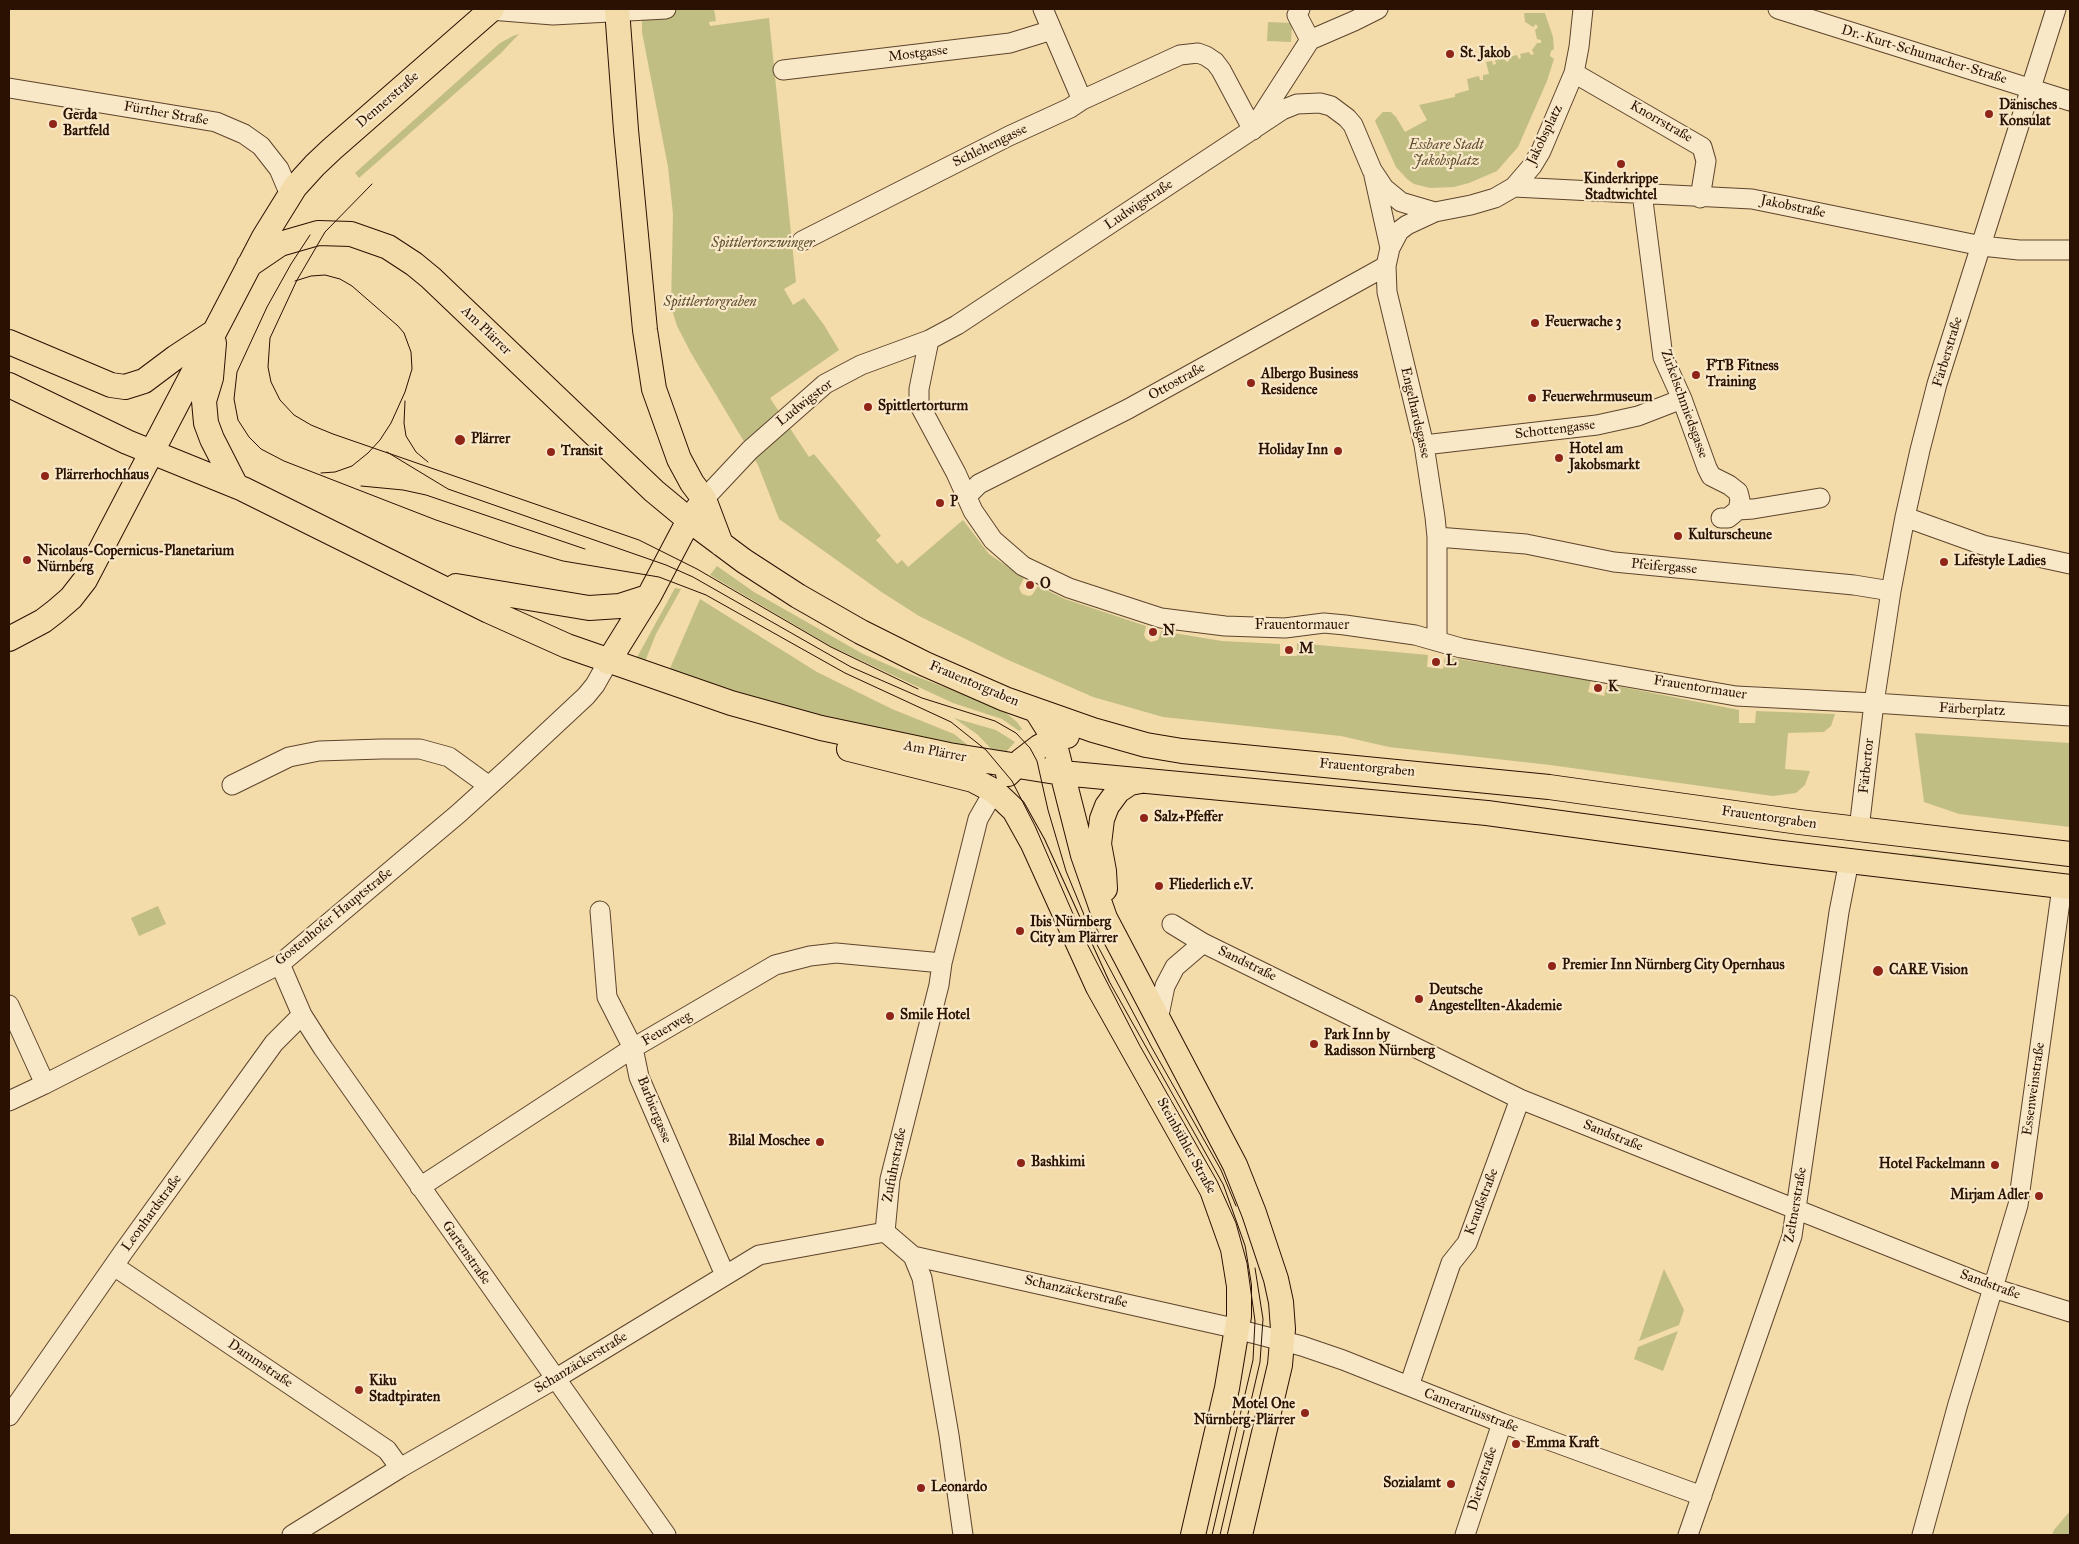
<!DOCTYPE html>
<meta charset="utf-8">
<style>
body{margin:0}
#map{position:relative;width:2079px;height:1544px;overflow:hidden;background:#f4dbaa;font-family:"IM FELL Great Primer",serif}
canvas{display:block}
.frame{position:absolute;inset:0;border:10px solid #2b1102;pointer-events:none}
</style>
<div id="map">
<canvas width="2079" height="1544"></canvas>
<div class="frame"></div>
</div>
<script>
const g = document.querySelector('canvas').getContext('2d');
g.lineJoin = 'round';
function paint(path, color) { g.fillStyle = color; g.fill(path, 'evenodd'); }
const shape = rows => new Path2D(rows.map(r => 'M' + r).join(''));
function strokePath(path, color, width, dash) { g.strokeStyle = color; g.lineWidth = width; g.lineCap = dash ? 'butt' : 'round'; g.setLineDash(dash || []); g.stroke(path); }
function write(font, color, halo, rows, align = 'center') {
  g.font = font + ' "IM FELL Great Primer",serif'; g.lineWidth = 4.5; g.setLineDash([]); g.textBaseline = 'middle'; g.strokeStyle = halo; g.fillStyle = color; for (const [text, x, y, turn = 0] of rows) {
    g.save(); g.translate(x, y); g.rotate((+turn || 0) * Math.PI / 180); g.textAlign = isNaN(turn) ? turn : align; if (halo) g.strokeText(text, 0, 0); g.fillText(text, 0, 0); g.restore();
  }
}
paint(shape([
 [642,9,714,9,716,21,709,22,710,26,769,18,796,282,784,289,793,305,804,298,824,325,839,350,770,398,809,457,814,454,881,536,876,540,897,564,902,560,908,567,963,520,989,554,1024,578,1019,588,1022,594,1029,596,1032,595,1038,586,1065,599,1146,626,1144,635,1146,639,1151,642,1158,640,1161,631,1222,641,1280,644,1280,656,1297,656,1297,643,1428,655,1427,667,1443,669,1445,657,1452,658,1591,680,1588,692,1604,696,1607,684,1739,710,1739,723,1755,723,1756,711,1835,714,1831,726,1824,732,1788,733,1785,769,1810,771,1805,785,1796,793,1773,796,1550,765,1389,747,1341,736,1163,717,1093,697,1006,659,919,616,880,591,779,519,758,465,691,353,677,326,671,306,673,214,668,167,642,32],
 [1524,13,1545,13,1553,37,1554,49,1551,51,1550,56,1554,59,1547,81,1518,147,1497,171,1469,183,1454,187,1430,188,1414,184,1407,179,1396,167,1375,121,1377,118,1383,112,1391,112,1396,117,1405,132,1427,120,1419,105,1455,97,1455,94,1469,90,1467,79,1479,76,1480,80,1483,80,1483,75,1489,74,1486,62,1492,61,1493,65,1496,64,1495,60,1505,58,1506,62,1509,61,1508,57,1517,55,1519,59,1521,58,1520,54,1529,52,1531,55,1534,54,1532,50,1537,43,1541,43,1541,40,1537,39,1535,30,1538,27,1536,24,1533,27,1525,22],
 [1268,22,1292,23,1291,42,1267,41],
 [519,34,501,53,359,178,355,173,500,43,513,36],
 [717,566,754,592,863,654,907,673,1000,708,1017,722,1022,729,1019,731,1002,719,953,703,832,647,710,575],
 [675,588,681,589,656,634,644,664,635,661],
 [700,599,817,672,892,709,954,734,974,750,777,708,668,673],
 [954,718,996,730,1015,742,1004,754,995,753,978,735],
 [1915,733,2070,743,2070,827,1959,814,1924,802],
 [1912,854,2040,870,2041,874,1912,858],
 [158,906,166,924,139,936,131,918],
 [1664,1269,1684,1310,1679,1325,1639,1341],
 [1678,1331,1663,1371,1634,1359,1638,1347],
 [2070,1511,2070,1535,2052,1535,2054,1530]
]), '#c1be84');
const minor = shape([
 [1043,9,1082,100],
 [1300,9,1297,15,1310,40],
 [1778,9,2070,101],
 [490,10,553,15,666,9],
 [783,70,1010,43,1052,30],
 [1574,73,1702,147,1706,161,1700,198],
 [9,88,216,122,244,134,261,146,279,169,290,195],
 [1256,124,1310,40,1354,21,1378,9],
 [1374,176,1390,248],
 [1514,187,1752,199,1982,246,2019,250,2070,250],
 [1642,193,1663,357,1682,399,1707,468,1711,476,1729,485,1738,492,1740,500,1738,510],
 [1435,212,1407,225,1399,231,1390,248,1386,266,1387,292,1424,445,1435,517,1437,537,1437,640],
 [802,241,1009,136,1070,108,1082,100,1180,55,1198,53,1206,56,1215,62,1221,70,1253,130],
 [929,340,919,389,919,404,956,473,973,511,993,540,1023,566,1069,588,1161,618,1225,626,1285,628,1324,623,1345,625,1415,635,1461,648,1736,696,1874,703,2070,716],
 [1424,445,1597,425,1638,416,1682,399],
 [967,496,979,484,1128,409,1386,266],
 [704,499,750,450,825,384,861,365,929,340,957,325,1282,110,1297,104,1320,103,1331,106,1347,118,1353,125,1372,170,1384,188,1401,202,1435,212,1471,205,1495,198,1514,187,1532,166,1541,151,1574,73,1579,47,1583,9],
 [1905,517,1983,545,2070,564],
 [1721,518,1728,518,1738,510,1753,509,1820,498],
 [1437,537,1526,544,1614,562,1854,585,1891,591],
 [232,785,289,757,319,751,381,749,420,749,449,757,489,786],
 [1859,829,1874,703,1891,591,1905,517,1920,450,1937,384,2056,9],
 [600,911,607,997,633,1048,639,1077,725,1275],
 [1172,924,1203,943,1520,1099,1993,1288,2070,1312],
 [280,964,302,1015,323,1048,666,1535],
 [9,1005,45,1084],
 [1158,1020,1165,986,1175,967,1203,943],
 [9,1101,45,1084,280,964,458,814,511,766,586,696,595,685,608,662],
 [420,1187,633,1048,775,965,810,956,836,953,942,963],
 [885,1232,890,1179,939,985,942,963,978,819,994,791],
 [885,1232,913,1256,922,1278,949,1435,963,1535],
 [913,1256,1229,1327,1302,1346,1343,1360,1502,1423,1702,1496],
 [114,1266,387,1450,400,1468],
 [1409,1386,1451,1263,1467,1243,1520,1099],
 [9,1416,124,1251,274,1043,302,1015],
 [292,1535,400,1468,555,1379,759,1255,885,1232],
 [1465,1535,1502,1423],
 [1688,1535,1792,1236,1839,912,1849,861],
 [1922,1535,1958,1404,2018,1205,2062,887]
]);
const major = shape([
 [617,9,626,130,645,330,654,389,679,459,692,483,704,499,721,544],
 [249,265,280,244,318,233,351,234,388,247,414,264,431,278,654,491,689,520,744,561,798,596,861,632,925,664,1005,699,1093,730,1146,745,1182,751,1549,787,1799,822,2070,854],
 [9,342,111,385,125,387,144,381,176,357,214,332],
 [214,343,211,378,204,401,206,423,212,439,236,486],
 [9,385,127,442,243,489,489,611,567,646,731,703,821,728,949,755,1062,773,1487,813,1773,852,2070,887],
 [456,586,589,608,620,606,648,597],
 [9,639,43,621,56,611,71,598,85,580,264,237,295,187,315,165,332,149,492,9],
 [608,662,649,596,689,520,698,508],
 [1036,710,1048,729,1056,749,1083,855,1105,918,1235,1165,1254,1213,1276,1279,1281,1302,1283,1329,1280,1365,1240,1535],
 [849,749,973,780,994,791,1014,810,1033,844,1098,987,1212,1190,1233,1249,1239,1286,1239,1316,1227,1388,1193,1535],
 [1008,774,1022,760,1039,747,1052,740,1067,736],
 [1105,889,1104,871,1099,844,1102,819,1107,806,1118,791,1130,783,1141,781]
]);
strokePath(minor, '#5d442c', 21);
strokePath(major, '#2b1102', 26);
strokePath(minor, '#f8e8c8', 19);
strokePath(major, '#f4dbaa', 24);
strokePath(shape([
 [372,184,325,232,297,280,270,338,268,367,271,382,280,400,294,415,311,425,333,434,639,540,697,569,831,647,918,689],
 [310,235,291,264,267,307,237,372,234,399,238,420,249,437,261,449,284,461,436,520,512,546,563,561,659,577,706,595,845,673,951,722,986,750,1012,781,1035,826,1080,930,1140,1046,1217,1181,1236,1223,1247,1263,1255,1321,1253,1360,1212,1535],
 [295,281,311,276,325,275,340,279,352,286,398,326,404,333,411,352,412,369,405,392,391,423,380,440,368,453,352,466,335,472,321,473],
 [405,401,404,423,406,436,416,452,428,462],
 [387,452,448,489,666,565,693,577,851,667,922,698,995,721,1016,733,1030,748,1037,761,1048,810,1066,871,1094,939,1152,1048,1221,1170,1236,1206],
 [361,486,403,490,426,495,585,549],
 [1220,1535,1260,1362,1263,1319,1255,1268]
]), '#2b1102', 1);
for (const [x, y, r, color] of [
 [1450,54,5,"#8f2418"],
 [1989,114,5,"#8f2418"],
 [53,124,5,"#8f2418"],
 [1621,164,5,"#8f2418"],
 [1535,323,5,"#8f2418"],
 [1696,375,5,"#8f2418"],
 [1251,383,5,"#8f2418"],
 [1532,398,5,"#8f2418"],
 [868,407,5,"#8f2418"],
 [460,440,6,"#8f2418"],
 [1338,451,5,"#8f2418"],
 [551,452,5,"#8f2418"],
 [1559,458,5,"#8f2418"],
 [45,476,5,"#8f2418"],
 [940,503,5,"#8f2418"],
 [1678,536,5,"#8f2418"],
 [27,560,5,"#8f2418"],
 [1944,562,5,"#8f2418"],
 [1030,585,5,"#8f2418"],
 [1153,632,5,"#8f2418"],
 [1289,650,5,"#8f2418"],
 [1436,662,5,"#8f2418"],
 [1598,688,5,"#8f2418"],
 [1144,818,5,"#8f2418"],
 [1159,886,5,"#8f2418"],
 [1020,931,5,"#8f2418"],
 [1552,966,5,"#8f2418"],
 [1878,971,6,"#8f2418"],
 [1419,999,5,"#8f2418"],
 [890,1016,5,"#8f2418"],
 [1314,1044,5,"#8f2418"],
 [820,1142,5,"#8f2418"],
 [1021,1163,5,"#8f2418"],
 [1995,1165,5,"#8f2418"],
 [2039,1196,5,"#8f2418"],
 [359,1390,5,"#8f2418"],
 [1305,1413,5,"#8f2418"],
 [1516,1444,5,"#8f2418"],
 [1451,1484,5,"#8f2418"],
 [921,1488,5,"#8f2418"]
]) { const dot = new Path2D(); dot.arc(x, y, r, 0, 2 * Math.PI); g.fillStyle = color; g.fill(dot); strokePath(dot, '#f8e8c8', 2); }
write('14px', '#2b1102', '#f8e8c8', [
 ["Mostgasse",918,54,-7],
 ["Dr.-Kurt-Schumacher-Straße",1924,55,17],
 ["Dennerstraße",388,100,-41],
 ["Fürther Straße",166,114,10],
 ["Knorrstraße",1661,122,30],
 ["Jakobsplatz",1545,135,-64],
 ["Schlehengasse",990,146,-26],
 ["Ludwigstraße",1139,205,-34],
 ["Jakobstraße",1793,207,12],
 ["Am Plärrer",486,331,44],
 ["Färberstraße",1948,352,-73],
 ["Ottostraße",1177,382,-29],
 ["Ludwigstor",805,403,-38],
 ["Zirkelschmiedsgasse",1684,404,70],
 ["Engelhardsgasse",1415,413,77],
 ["Schottengasse",1555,430,-7],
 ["Pfeifergasse",1664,567,5],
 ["Frauentormauer",1302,626],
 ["Frauentorgraben",974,684,23],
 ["Frauentormauer",1700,688,9],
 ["Färberplatz",1972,710,3],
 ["Am Plärrer",935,752,11],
 ["Färbertor",1867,766,-84],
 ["Frauentorgraben",1367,768,5],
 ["Frauentorgraben",1769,818,8],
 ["Gostenhofer Hauptstraße",334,917,-39],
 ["Sandstraße",1247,964,26],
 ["Feuerweg",667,1029,-30],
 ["Essenweinstraße",2034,1089,-82],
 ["Barbiergasse",654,1110,68],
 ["Sandstraße",1613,1136,22],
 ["Steinbühler Straße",1186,1146,61],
 ["Zufuhrstraße",895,1165,-79],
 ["Kraußstraße",1482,1202,-69],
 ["Zeltnerstraße",1796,1205,-80],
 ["Leonhardstraße",152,1213,-54],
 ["Gartenstraße",466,1253,55],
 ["Sandstraße",1990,1285,20],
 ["Schanzäckerstraße",1076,1292,13],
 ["Schanzäckerstraße",581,1363,-31],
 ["Dammstraße",260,1364,34],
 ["Camerariusstraße",1471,1411,21],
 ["Dietzstraße",1483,1479,-72]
]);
write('bold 14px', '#2b1102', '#f8e8c8', [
 ["St. Jakob",1460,54],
 ["Dänisches",1999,106],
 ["Konsulat",1999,122],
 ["Gerda",63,116],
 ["Bartfeld",63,132],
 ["Kinderkrippe",1621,180,"center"],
 ["Stadtwichtel",1621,196,"center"],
 ["Feuerwache 3",1545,323],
 ["FTB Fitness",1706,367],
 ["Training",1706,383],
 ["Albergo Business",1261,375],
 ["Residence",1261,391],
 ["Feuerwehrmuseum",1542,398],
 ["Spittlertorturm",878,407],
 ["Plärrer",471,440],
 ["Hotel am",1569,450],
 ["Jakobsmarkt",1569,466],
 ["Holiday Inn",1328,451,"right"],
 ["Transit",561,452],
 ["Plärrerhochhaus",55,476],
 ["P",950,503],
 ["Kulturscheune",1688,536],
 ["Nicolaus-Copernicus-Planetarium",37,552],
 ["Nürnberg",37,568],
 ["Lifestyle Ladies",1954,562],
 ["O",1040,585],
 ["N",1163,632],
 ["M",1299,650],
 ["L",1446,662],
 ["K",1608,688],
 ["Salz+Pfeffer",1154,818],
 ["Fliederlich e.V.",1169,886],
 ["Ibis Nürnberg",1030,923],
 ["City am Plärrer",1030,939],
 ["Premier Inn Nürnberg City Opernhaus",1562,966],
 ["CARE Vision",1889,971],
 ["Deutsche",1429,991],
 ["Angestellten-Akademie",1429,1007],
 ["Smile Hotel",900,1016],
 ["Park Inn by",1324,1036],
 ["Radisson Nürnberg",1324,1052],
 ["Bilal Moschee",810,1142,"right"],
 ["Bashkimi",1031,1163],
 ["Hotel Fackelmann",1985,1165,"right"],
 ["Mirjam Adler",2029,1196,"right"],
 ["Kiku",369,1382],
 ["Stadtpiraten",369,1398],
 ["Motel One",1295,1405,"right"],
 ["Nürnberg-Plärrer",1295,1421,"right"],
 ["Emma Kraft",1526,1444],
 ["Sozialamt",1441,1484,"right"],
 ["Leonardo",931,1488]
], 'left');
write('italic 14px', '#604e30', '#f8e8c8', [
 ["Essbare Stadt",1446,146],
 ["Jakobsplatz",1446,162],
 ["Spittlertorzwinger",763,244],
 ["Spittlertorgraben",710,303]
]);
</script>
